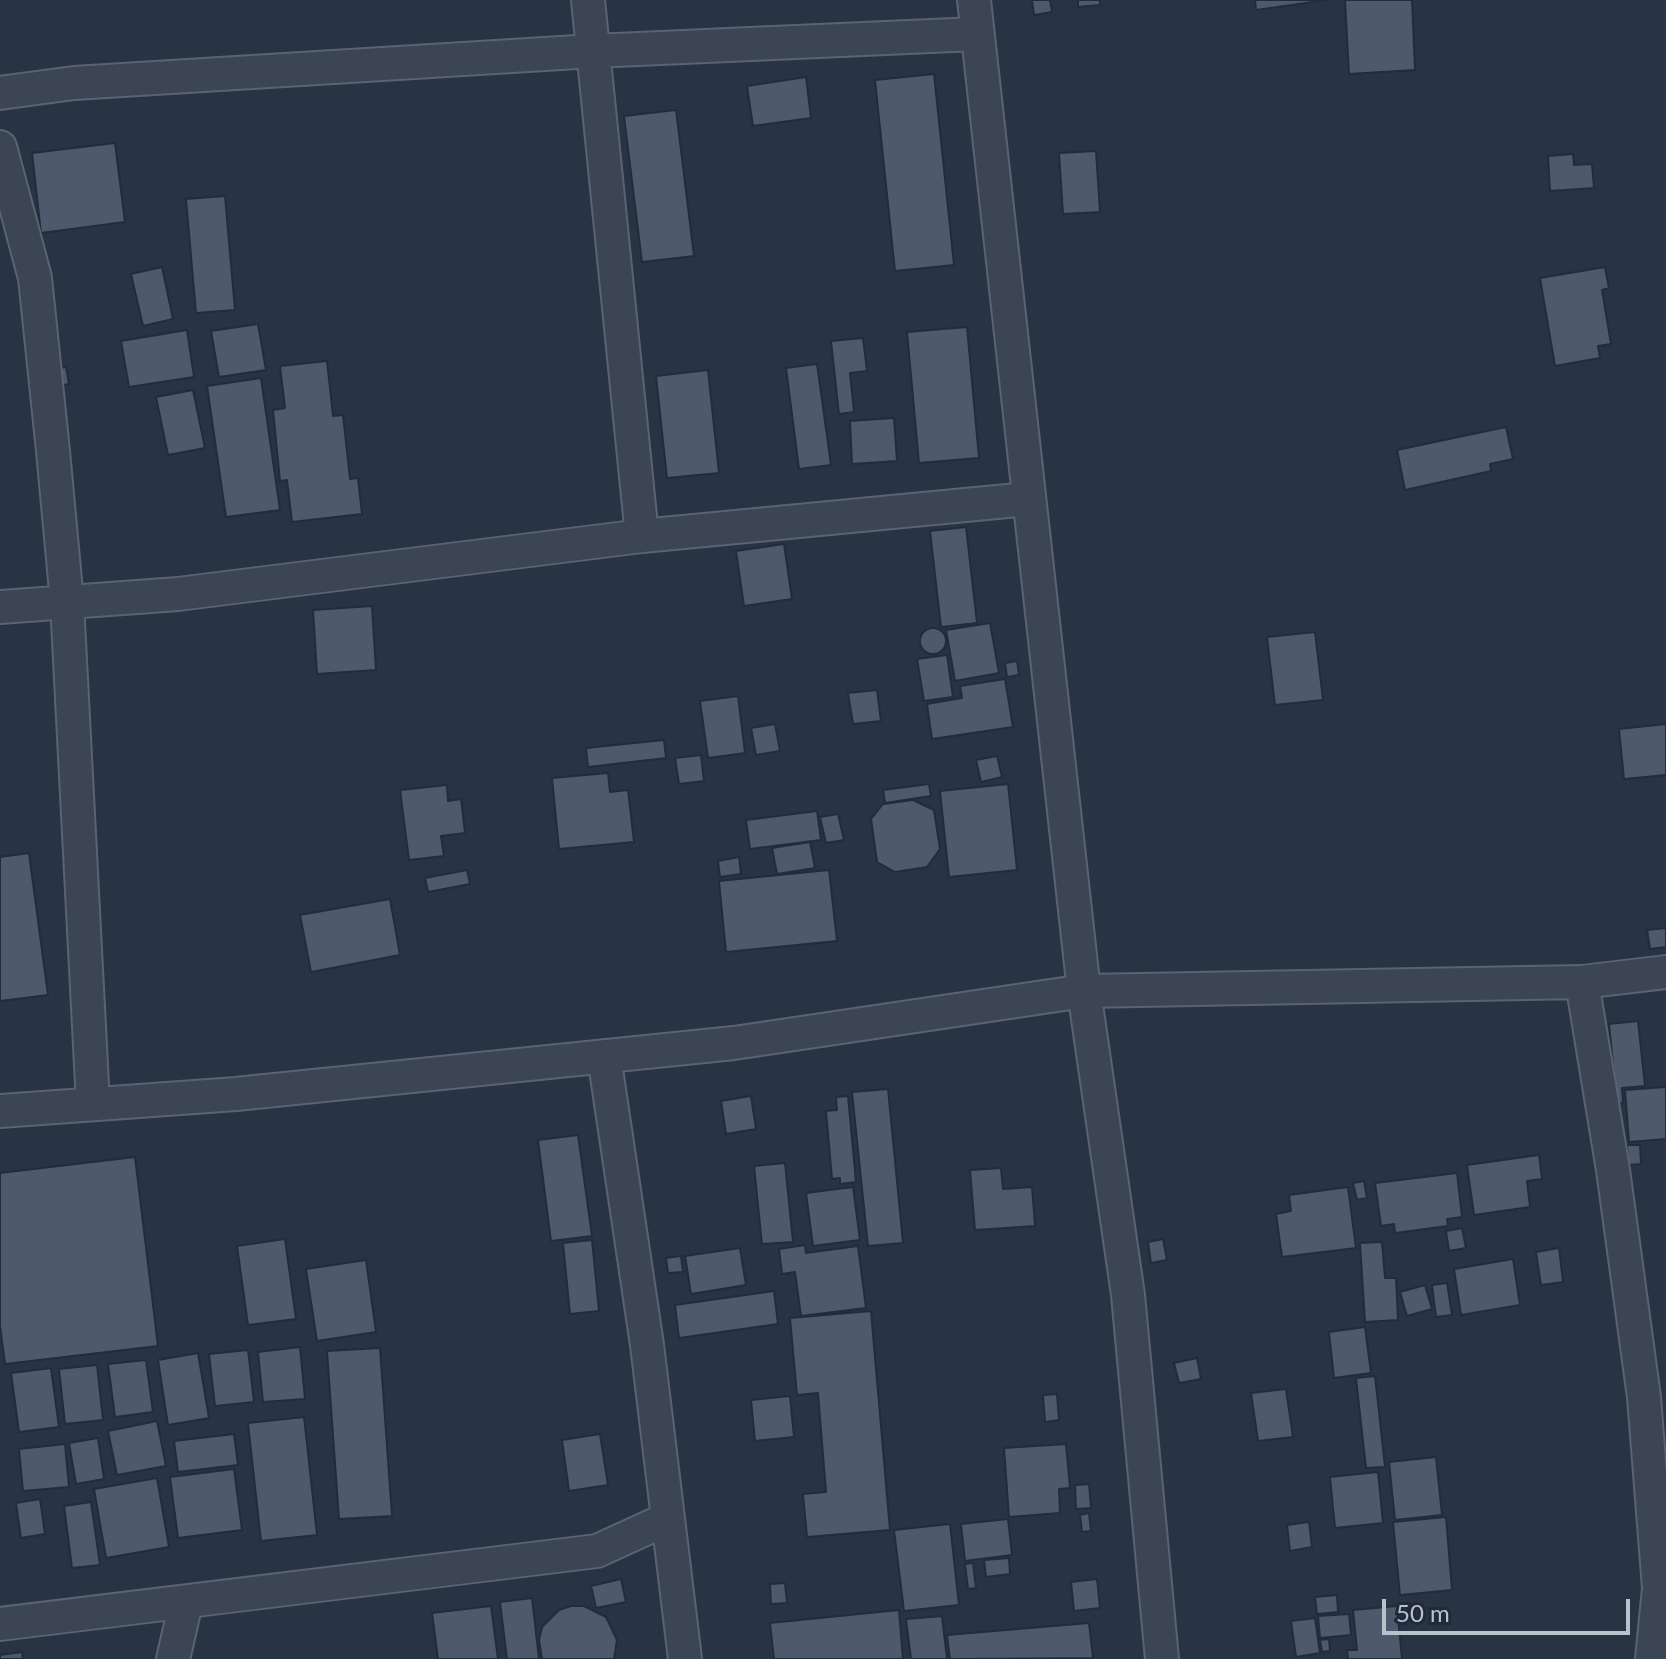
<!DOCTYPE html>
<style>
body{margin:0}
#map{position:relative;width:1666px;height:1659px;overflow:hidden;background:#283343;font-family:Lato,sans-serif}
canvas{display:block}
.scale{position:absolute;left:1382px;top:1599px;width:248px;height:36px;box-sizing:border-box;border:4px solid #b9c1cd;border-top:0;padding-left:10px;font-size:24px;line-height:28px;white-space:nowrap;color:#b9c1cd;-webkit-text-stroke:6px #212a38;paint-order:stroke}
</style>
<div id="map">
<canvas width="1666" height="1659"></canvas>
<div class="scale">50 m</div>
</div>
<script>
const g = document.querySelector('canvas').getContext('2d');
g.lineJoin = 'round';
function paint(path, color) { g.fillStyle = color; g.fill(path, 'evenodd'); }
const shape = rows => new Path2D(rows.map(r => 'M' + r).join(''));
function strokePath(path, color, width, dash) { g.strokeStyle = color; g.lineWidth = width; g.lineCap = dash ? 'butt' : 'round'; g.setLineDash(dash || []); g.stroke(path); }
const building = shape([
 [1032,0,1050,0,1052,12,1034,15,1032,0],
 [1078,0,1100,0,1100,5,1078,7,1078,0],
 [1255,0,1327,0,1256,10,1255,0],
 [1345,0,1412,0,1415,70,1349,74,1345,0],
 [934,74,954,265,895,271,875,80,934,74],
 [806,77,811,118,753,126,747,86,806,77],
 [676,110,694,256,642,262,624,116,676,110],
 [115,143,125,222,41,233,32,153,115,143],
 [1096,151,1100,212,1063,214,1059,153,1096,151],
 [1573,154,1574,165,1592,164,1594,188,1550,191,1548,156,1573,154],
 [225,196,235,310,196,313,186,199,225,196],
 [162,267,173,319,143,326,131,274,162,267],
 [1605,267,1609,288,1602,290,1611,344,1598,346,1600,358,1555,366,1540,278,1605,267],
 [258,324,266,370,219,377,211,331,258,324],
 [967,327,979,458,919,463,907,332,967,327],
 [187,330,194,377,129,387,121,341,187,330],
 [863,338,867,371,850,373,854,412,839,414,831,341,863,338],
 [327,361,333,416,343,415,350,479,358,478,362,514,292,522,287,480,280,481,273,410,285,408,280,366,327,361],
 [817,364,831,465,799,469,786,368,817,364],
 [66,367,69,384,52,387,49,370,66,367],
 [708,370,719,473,667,478,656,376,708,370],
 [261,378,280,510,226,517,207,386,261,378],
 [193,390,205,448,168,455,156,397,193,390],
 [894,418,897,461,852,464,850,421,894,418],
 [1506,427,1513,459,1490,464,1491,471,1405,490,1397,450,1506,427],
 [966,527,977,623,941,627,930,531,966,527],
 [784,544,792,599,744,606,736,551,784,544],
 [372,606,376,670,317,674,313,610,372,606],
 [990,623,999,673,955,681,946,630,990,623],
 '920 641a13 13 0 1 1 26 0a13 13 0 1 1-26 0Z',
 [1315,632,1323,700,1275,705,1267,637,1315,632],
 [947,655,953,697,924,701,917,659,947,655],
 [1017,661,1019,675,1007,677,1005,663,1017,661],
 [1005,679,1013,727,932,739,927,704,962,698,960,686,1005,679],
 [877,690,881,721,853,724,848,693,877,690],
 [738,696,745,753,708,758,700,701,738,696],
 [775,724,780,751,756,755,751,728,775,724],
 [1666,724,1666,775,1624,779,1619,729,1666,724],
 [664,740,666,758,588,767,586,748,664,740],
 [701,755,704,781,679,784,675,758,701,755],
 [997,756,1002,777,981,782,976,760,997,756],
 [608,773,610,792,628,790,634,842,559,849,552,778,608,773],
 [929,784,931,796,885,803,883,790,929,784],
 [1008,784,1017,870,949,877,940,791,1008,784],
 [447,785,448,801,461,799,465,833,441,836,444,856,409,860,400,790,447,785],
 [913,800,934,810,940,849,927,867,895,872,877,862,871,819,883,804,913,800],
 [817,811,821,840,750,849,746,820,817,811],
 [838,814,844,840,826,843,820,817,838,814],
 [810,842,815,868,777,874,772,848,810,842],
 [29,853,48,995,0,1001,0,857,29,853],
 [739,857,741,874,720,877,718,861,739,857],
 [467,870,470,884,428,892,425,878,467,870],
 [829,870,837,941,726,952,719,881,829,870],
 [390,899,400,955,311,972,300,915,390,899],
 [1666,928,1666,947,1650,949,1647,930,1666,928],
 [1638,1021,1645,1086,1622,1088,1623,1103,1617,1104,1609,1024,1638,1021],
 [1666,1087,1666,1139,1629,1142,1625,1090,1666,1087],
 [888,1089,903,1243,868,1246,852,1092,888,1089],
 [751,1096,756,1129,726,1134,721,1101,751,1096],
 [848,1096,856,1182,840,1184,840,1178,832,1179,826,1111,837,1110,836,1097,848,1096],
 [578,1135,592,1236,551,1241,538,1140,578,1135],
 [1627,1145,1640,1145,1641,1164,1628,1165,1627,1145],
 [1539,1155,1542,1179,1527,1181,1530,1207,1474,1215,1467,1165,1539,1155],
 [135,1157,158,1346,5,1364,0,1326,0,1173,135,1157],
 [785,1163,793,1242,762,1244,754,1166,785,1163],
 [1001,1168,1003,1189,1032,1187,1035,1226,975,1230,970,1170,1001,1168],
 [1457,1173,1462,1217,1447,1219,1448,1226,1395,1233,1394,1224,1381,1226,1375,1183,1457,1173],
 [1364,1181,1367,1198,1357,1200,1353,1183,1364,1181],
 [853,1187,860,1240,813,1246,806,1193,853,1187],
 [1348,1187,1356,1248,1282,1257,1276,1214,1291,1211,1289,1195,1348,1187],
 [1462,1228,1466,1248,1449,1251,1446,1231,1462,1228],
 [285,1239,296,1319,248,1325,237,1246,285,1239],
 [1163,1239,1167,1260,1151,1263,1148,1242,1163,1239],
 [592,1240,599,1311,570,1314,563,1243,592,1240],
 [1382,1242,1385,1278,1396,1278,1398,1320,1365,1322,1360,1243,1382,1242],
 [805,1245,806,1253,858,1246,866,1308,801,1316,795,1272,782,1274,779,1249,805,1245],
 [740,1248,746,1285,691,1294,685,1256,740,1248],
 [1559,1248,1563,1282,1541,1285,1536,1252,1559,1248],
 [681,1256,683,1272,668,1273,666,1258,681,1256],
 [1513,1259,1520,1305,1461,1315,1454,1269,1513,1259],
 [366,1260,376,1332,317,1341,306,1269,366,1260],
 [1447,1283,1452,1315,1436,1317,1432,1285,1447,1283],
 [1425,1285,1432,1309,1407,1316,1400,1292,1425,1285],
 [774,1291,778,1324,679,1338,675,1305,774,1291],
 [871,1311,890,1530,807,1537,803,1494,826,1492,818,1393,797,1395,790,1318,871,1311],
 [1365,1327,1371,1373,1334,1378,1329,1332,1365,1327],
 [300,1347,305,1399,263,1402,258,1352,300,1347],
 [380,1348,392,1516,339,1519,327,1351,380,1348],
 [248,1350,254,1402,215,1406,209,1354,248,1350],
 [198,1353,209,1418,168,1425,158,1360,198,1353],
 [1197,1358,1201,1379,1179,1383,1174,1363,1197,1358],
 [146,1360,153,1412,115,1417,108,1364,146,1360],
 [97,1365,103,1420,65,1424,59,1369,97,1365],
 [51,1368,59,1427,19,1432,11,1373,51,1368],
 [1375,1376,1385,1467,1366,1468,1356,1378,1375,1376],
 [1286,1389,1293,1437,1258,1441,1251,1393,1286,1389],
 [1057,1394,1059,1420,1045,1422,1043,1395,1057,1394],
 [790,1396,794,1437,755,1441,751,1400,790,1396],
 [304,1417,317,1535,261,1541,248,1423,304,1417],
 [157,1421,166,1466,117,1475,108,1431,157,1421],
 [234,1434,238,1465,178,1472,174,1441,234,1434],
 [600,1434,608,1485,569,1491,562,1440,600,1434],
 [98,1438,104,1479,76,1484,69,1443,98,1438],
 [65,1444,69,1487,23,1491,19,1449,65,1444],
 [1066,1444,1070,1488,1059,1489,1060,1513,1009,1517,1004,1448,1066,1444],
 [1436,1457,1442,1515,1395,1520,1389,1462,1436,1457],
 [234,1469,242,1530,178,1538,170,1477,234,1469],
 [1378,1472,1383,1523,1335,1528,1330,1477,1378,1472],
 [157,1478,169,1547,106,1558,94,1489,157,1478],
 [1089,1484,1091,1508,1076,1509,1075,1485,1089,1484],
 [40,1499,45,1534,21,1538,16,1503,40,1499],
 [91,1502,100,1565,72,1568,64,1506,91,1502],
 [1089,1513,1091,1531,1082,1532,1080,1515,1089,1513],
 [1446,1517,1452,1590,1400,1595,1393,1522,1446,1517],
 [1008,1519,1012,1555,965,1561,961,1524,1008,1519],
 [1309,1522,1312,1547,1290,1551,1287,1525,1309,1522],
 [950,1524,959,1605,904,1611,894,1530,950,1524],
 [1009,1558,1010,1574,986,1577,984,1560,1009,1558],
 [973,1563,976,1588,968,1589,965,1564,973,1563],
 [621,1579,626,1602,596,1608,591,1586,621,1579],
 [1097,1579,1100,1608,1074,1611,1071,1582,1097,1579],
 [785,1583,787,1603,771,1604,770,1584,785,1583],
 [1337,1595,1338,1612,1317,1614,1315,1597,1337,1595],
 [532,1598,539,1659,507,1659,500,1602,532,1598],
 [491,1606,498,1659,438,1659,432,1613,491,1606],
 [571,1606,584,1606,606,1617,617,1640,614,1659,542,1659,539,1640,542,1627,559,1610,571,1606],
 [1397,1606,1402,1659,1348,1659,1347,1650,1357,1650,1353,1610,1397,1606],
 [899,1610,903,1659,774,1659,770,1623,899,1610],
 [1349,1614,1351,1635,1320,1638,1318,1616,1349,1614],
 [942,1616,947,1659,911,1659,906,1619,942,1616],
 [1315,1618,1320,1653,1296,1657,1291,1621,1315,1618],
 [1089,1623,1093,1658,950,1659,947,1635,1089,1623],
 [1329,1639,1330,1651,1322,1652,1320,1640,1329,1639],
 [22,1652,23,1659,0,1659,0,1655,22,1652]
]);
paint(building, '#4e5a6c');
strokePath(building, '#232c3a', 2);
const minor = shape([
 [588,0,642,536],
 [974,0,1084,991,1128,1295,1162,1659],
 [0,93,74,83,593,51,976,34],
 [0,147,35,278,53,451,67,602,93,1104],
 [0,607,178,594,642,536,1028,499],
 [1582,982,1613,1170,1644,1397,1659,1588,1652,1659],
 [604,1056,647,1345,685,1659],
 [0,1111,236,1094,734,1043,1084,991,1582,982,1666,972],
 [0,1624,597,1551,667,1519],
 [173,1659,186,1603]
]);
strokePath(minor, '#5a6370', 36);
strokePath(minor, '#3c4553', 32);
</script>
